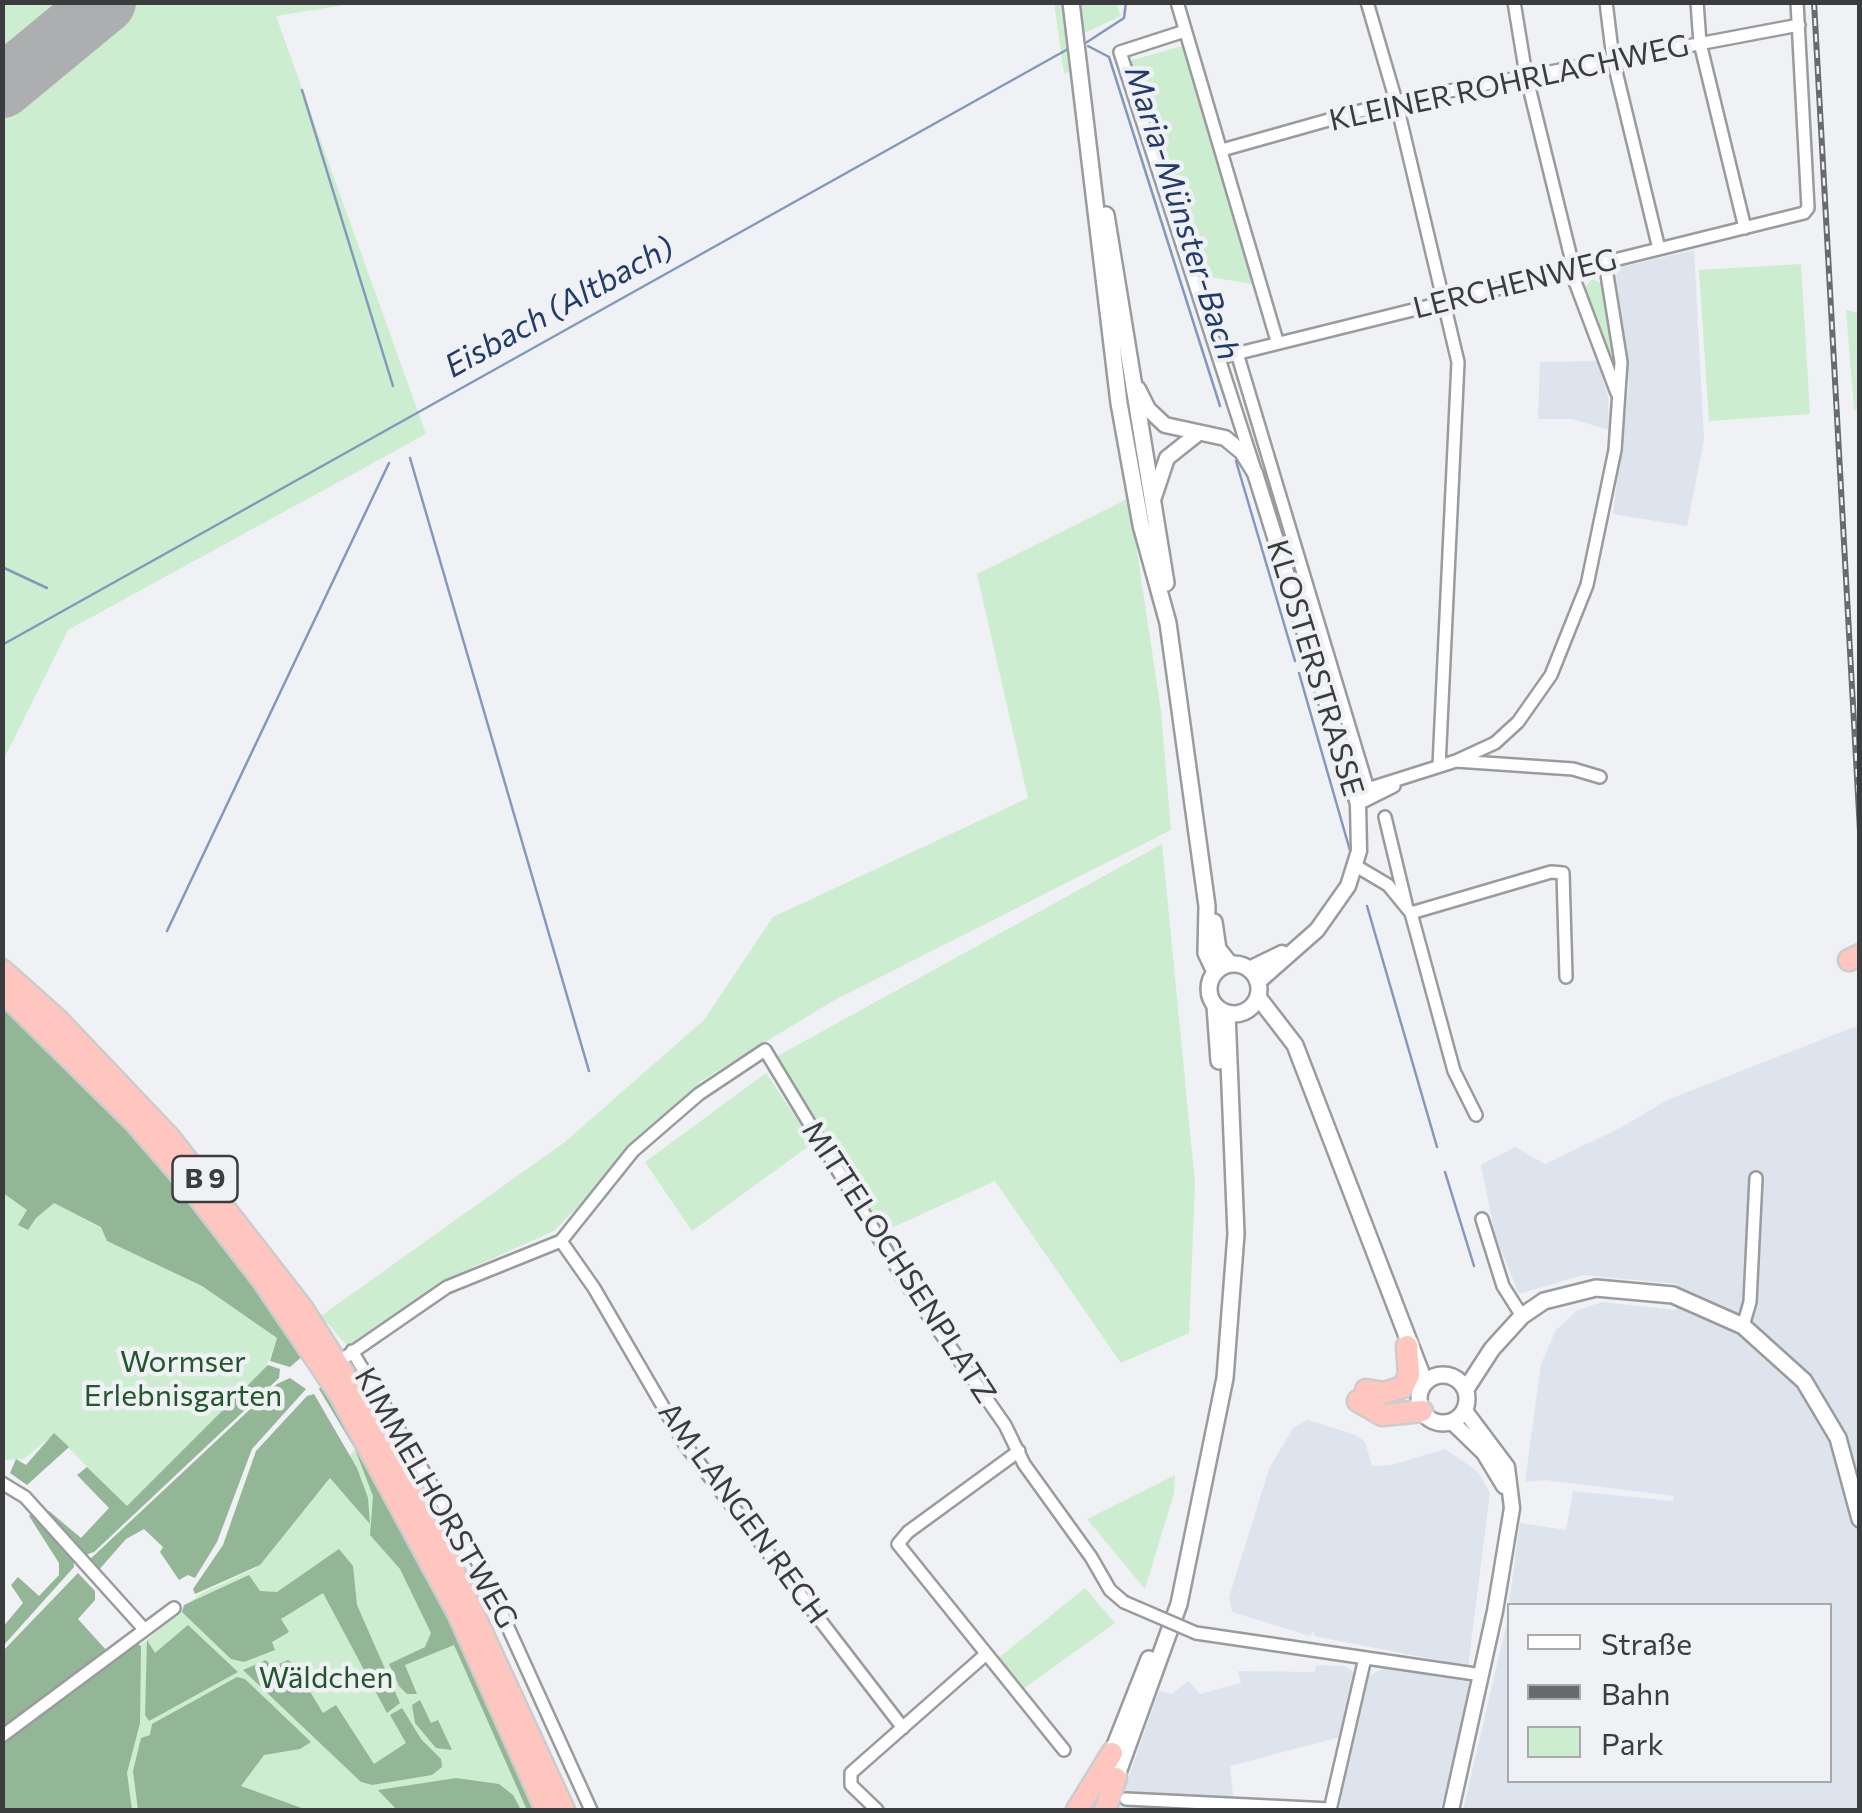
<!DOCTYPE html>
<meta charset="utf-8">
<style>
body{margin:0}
#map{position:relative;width:1862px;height:1813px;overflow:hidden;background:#eff1f4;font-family:Commissioner,sans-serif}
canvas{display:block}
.frame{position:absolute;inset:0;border:5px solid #3b3c3d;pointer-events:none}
.legend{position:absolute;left:1507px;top:1603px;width:325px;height:180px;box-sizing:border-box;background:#eff1f4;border:2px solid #a7a9ab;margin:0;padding:12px 18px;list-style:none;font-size:30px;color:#3b3c3d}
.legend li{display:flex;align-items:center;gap:20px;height:50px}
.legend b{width:50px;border:2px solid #a7a9ab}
</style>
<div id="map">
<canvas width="1862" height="1813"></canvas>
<div class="frame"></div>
<ul class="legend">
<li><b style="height:12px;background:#fff"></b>Straße</li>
<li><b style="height:12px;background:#696a6c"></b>Bahn</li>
<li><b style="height:28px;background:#ccedcf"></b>Park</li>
</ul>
</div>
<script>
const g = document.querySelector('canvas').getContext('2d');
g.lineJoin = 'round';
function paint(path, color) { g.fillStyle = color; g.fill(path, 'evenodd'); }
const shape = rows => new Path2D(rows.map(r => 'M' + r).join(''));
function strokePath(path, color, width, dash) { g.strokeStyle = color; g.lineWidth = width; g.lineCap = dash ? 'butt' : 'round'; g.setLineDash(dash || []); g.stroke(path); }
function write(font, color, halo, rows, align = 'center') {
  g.font = font + ' Commissioner,sans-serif'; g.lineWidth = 9; g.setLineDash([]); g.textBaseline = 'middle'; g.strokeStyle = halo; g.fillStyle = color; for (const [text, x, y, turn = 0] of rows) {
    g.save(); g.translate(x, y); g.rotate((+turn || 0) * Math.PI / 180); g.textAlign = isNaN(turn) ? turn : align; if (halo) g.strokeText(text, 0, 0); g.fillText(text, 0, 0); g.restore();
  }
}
paint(shape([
 [1694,250,1704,440,1687,526,1613,514,1629,384,1616,275,1621,267],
 [1597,361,1608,396,1609,430,1572,419,1538,419,1540,362],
 [1859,1025,1859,1810,1463,1810,1506,1626,1520,1523,1566,1530,1573,1491,1673,1501,1674,1496,1544,1480,1525,1482,1541,1364,1556,1330,1578,1310,1602,1302,1676,1310,1678,1284,1583,1275,1519,1294,1495,1235,1481,1165,1515,1147,1545,1164,1622,1127,1667,1100],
 [1510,1606,1830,1606,1830,1780,1510,1780],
 [1308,1420,1356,1435,1365,1442,1372,1466,1392,1465,1445,1449,1477,1471,1490,1493,1468,1666,1314,1636,1314,1630,1310,1636,1232,1612,1229,1597,1269,1469,1293,1428],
 [1317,1665,1344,1666,1356,1673,1372,1675,1388,1665,1468,1677,1472,1683,1467,1716,1440,1810,1339,1810,1352,1740,1336,1738,1230,1766,1234,1805,1159,1802,1157,1810,1117,1810,1159,1691,1172,1694,1188,1681,1200,1694,1241,1683,1238,1671,1314,1672]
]), '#dde4ed');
paint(shape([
 [3,2,357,3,276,16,426,434,68,630,3,761],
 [1054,3,1061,3,1070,72,1064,73],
 [1078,3,1116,3,1121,16,1082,34],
 [1186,45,1257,285,1205,276,1129,61],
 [1801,264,1810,414,1709,421,1699,270],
 [1592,279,1604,285,1613,353,1607,353,1583,289],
 [1846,310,1859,313,1859,410,1854,409],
 [1129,498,1161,711,1171,830,833,1001,701,1081,554,1231,458,1274,352,1351,321,1316,565,1142,704,1020,773,917,1028,798,977,574],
 [1162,844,1195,1183,1189,1333,1121,1363,995,1181,878,1234,774,1058],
 [766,1073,813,1143,692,1231,645,1162],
 [3,1111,127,1171,107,1241,202,1286,277,1338,264,1373,127,1507,55,1434,23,1459,6,1460,3,1455],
 [355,1449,444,1618,532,1810,3,1810,135,1643,141,1645,200,1594,256,1568],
 [1175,1475,1174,1493,1145,1589,1087,1519],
 [1085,1588,1115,1623,1023,1689,996,1660]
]), '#ccedcf');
paint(shape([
 [3,1000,54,1048,195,1202,304,1355,290,1367,270,1361,277,1338,202,1286,107,1241,101,1227,54,1203,36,1218,28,1230,18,1225,27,1210,3,1193],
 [268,1365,280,1369,279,1378,94,1552,85,1555,43,1513,49,1511,81,1538,109,1508,77,1475,87,1467,127,1506],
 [290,1378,306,1389,252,1449,217,1542,195,1578,188,1575,179,1580,160,1552,163,1547,144,1529,126,1539,97,1572,87,1562,277,1384],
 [324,1381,370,1459,490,1698,534,1810,527,1810,454,1645,405,1665,417,1694,407,1694,399,1686,389,1664,425,1647,431,1633,400,1569,370,1535,373,1496,355,1449,319,1389],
 [314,1394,357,1468,368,1498,370,1524,330,1478,260,1565,195,1594,193,1589,223,1545,256,1451,307,1396],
 [54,1433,69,1447,27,1485,10,1473,16,1459,26,1465],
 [32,1513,73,1558,74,1567,3,1646,2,1628,23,1603,11,1585,18,1577,39,1596,59,1575,59,1563,29,1516],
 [339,1549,353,1566,357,1605,400,1703,387,1713,323,1593,281,1619,289,1632,272,1642,275,1650,244,1662,231,1659,182,1612,184,1605,249,1575,260,1591,277,1592],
 [78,1573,95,1591,95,1600,78,1619,107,1651,3,1728,3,1651],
 [188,1625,238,1672,149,1721,145,1715,147,1640,155,1653],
 [135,1643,141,1646,140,1723,127,1773,132,1810,3,1810,3,1739],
 [266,1660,272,1667,288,1660,293,1664,323,1713,336,1705,374,1764,406,1743,390,1715,402,1708,421,1739,441,1759,442,1767,432,1775,372,1785,361,1782,243,1670],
 [237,1677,245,1679,311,1742,300,1749,264,1755,241,1786,307,1810,138,1810,133,1771,141,1738,150,1735,152,1724],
 [420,1700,431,1723,438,1720,452,1750,436,1748,415,1723,412,1705],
 [456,1778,499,1784,513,1795,521,1810,397,1810,378,1790]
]), '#93b696');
strokePath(shape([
 [1081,46,1124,18,1126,2],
 [1088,46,1109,57,1220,406],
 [302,90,393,386],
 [410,458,589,1071],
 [1236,461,1295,661],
 [2,567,47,588],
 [2,645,1068,49],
 [1299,673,1351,854],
 [1367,906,1437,1147],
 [167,931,389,463],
 [1445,1172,1474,1266]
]), '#8398bc', 2.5);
strokePath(shape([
 [2,87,105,2]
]), '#acaeb0', 62);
const minor = shape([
 [1177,2,1277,341],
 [1367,2,1396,101,1458,362,1439,766],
 [1514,2,1526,75,1574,270],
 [1606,2,1613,59,1659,249],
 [1697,2,1700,43,1745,228],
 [1185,31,1120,52,1254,467],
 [1222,150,1396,101,1799,25],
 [1571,271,1617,393],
 [1237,353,1368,789],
 [1219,358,1804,213,1808,208,1797,2],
 [1456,761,1573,769,1600,777],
 [1355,793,1456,761,1495,743,1518,722,1551,675,1587,585,1615,450,1621,362,1605,262],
 [1358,804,1394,786],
 [1385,817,1406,904],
 [1356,866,1388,885,1411,913,1454,1071,1476,1115],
 [1411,913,1551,872,1563,873,1566,977],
 [1482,1219,1503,1286,1522,1316],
 [561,1241,594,1288,686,1446,903,1728],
 [1743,1326,1750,1302,1756,1178],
 [352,1351,481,1568,591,1810],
 [347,1356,447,1287,561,1241,633,1151,699,1094,765,1050,909,1288,1005,1425,1024,1464,1091,1557,1110,1590,1124,1602],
 [1019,1451,908,1532,898,1544,1064,1750],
 [2,1483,25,1497,144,1629],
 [1196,1633,1482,1675],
 [2,1736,174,1608],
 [1126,1799,1330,1809],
 [877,1810,851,1785,851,1773,985,1655],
 [1330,1810,1365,1658]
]);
const tertiary = shape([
 [1138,389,1148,409,1165,425,1225,438,1242,452,1255,473,1358,804,1359,851,1348,886,1317,930,1258,982],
 [1154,497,1167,458,1196,435],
 [1249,969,1282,953],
 [1452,1422,1484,1453,1504,1486],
 [1451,1810,1495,1611,1512,1508,1507,1467,1465,1411]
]);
const secondary = shape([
 [1071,2,1119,403,1141,525,1168,623,1207,906,1206,953,1215,972],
 [1106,215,1166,583],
 [1214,922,1218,949,1230,964],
 '1209 989a25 25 0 1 1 50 0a25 25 0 1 1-50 0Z',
 [1258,997,1295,1045,1425,1383],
 [1215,1006,1219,1061],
 '1419 1399a24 24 0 1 1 48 0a24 24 0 1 1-48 0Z',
 [1466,1389,1492,1349,1522,1316,1544,1301,1596,1288,1673,1295,1743,1326,1804,1381,1838,1438,1860,1519],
 [1112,1753,1149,1659],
 [1116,1778,1179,1604,1225,1378,1236,1234,1227,1013]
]);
const trunk = shape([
 [1849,960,1860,955],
 [2,970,58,1020,169,1137,302,1308,386,1441,443,1548,564,1810],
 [2,991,135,1122,187,1182,262,1279,339,1393,458,1613,546,1810],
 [1366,1390,1384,1393,1403,1387,1409,1375,1407,1346],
 [1358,1401,1382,1415,1422,1411],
 [1077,1810,1112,1753],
 [1105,1810,1116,1778]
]);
strokePath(minor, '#999b9e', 16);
strokePath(tertiary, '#999b9e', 19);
strokePath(secondary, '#999b9e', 20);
strokePath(trunk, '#cccccd', 25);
strokePath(minor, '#fff', 11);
strokePath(tertiary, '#fff', 14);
strokePath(secondary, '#fff', 15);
strokePath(trunk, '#fec6bf', 20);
const rail = shape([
 [1814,2,1860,831]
]);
strokePath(rail, '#696a6c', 6);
strokePath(rail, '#eff1f4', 2.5, [8]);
const minorBridge = shape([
 [1124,1602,1196,1633]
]);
strokePath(minorBridge, '#999b9e', 16, []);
strokePath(minorBridge, '#fff', 11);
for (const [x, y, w] of [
 [205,1179,65]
]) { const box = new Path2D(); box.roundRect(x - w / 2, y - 23, w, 46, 8); g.fillStyle = '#eff1f4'; g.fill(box); strokePath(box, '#3b3c3d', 2.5); }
write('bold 28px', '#3b3c3d', null, [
 ["B 9",205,1179]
]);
write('30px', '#3b3c3d', '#eff1f4', [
 ["KLEINER ROHRLACHWEG",1509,83,-12],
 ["LERCHENWEG",1515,284,-14],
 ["KLOSTERSTRASSE",1315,668,73],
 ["MITTELOCHSENPLATZ",899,1262,57],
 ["KIMMELHORSTWEG",436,1498,60],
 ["AM LANGEN RECH",743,1513,54]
]);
write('30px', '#22572c', '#eff1f4', [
 ["Wormser",183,1362],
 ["Erlebnisgarten",183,1396],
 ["Wäldchen",326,1678]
]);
write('italic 32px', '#213c6c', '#eff1f4', [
 ["Maria-Münster-Bach",1182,213,72],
 ["Eisbach (Altbach)",559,307,-29]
]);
</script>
